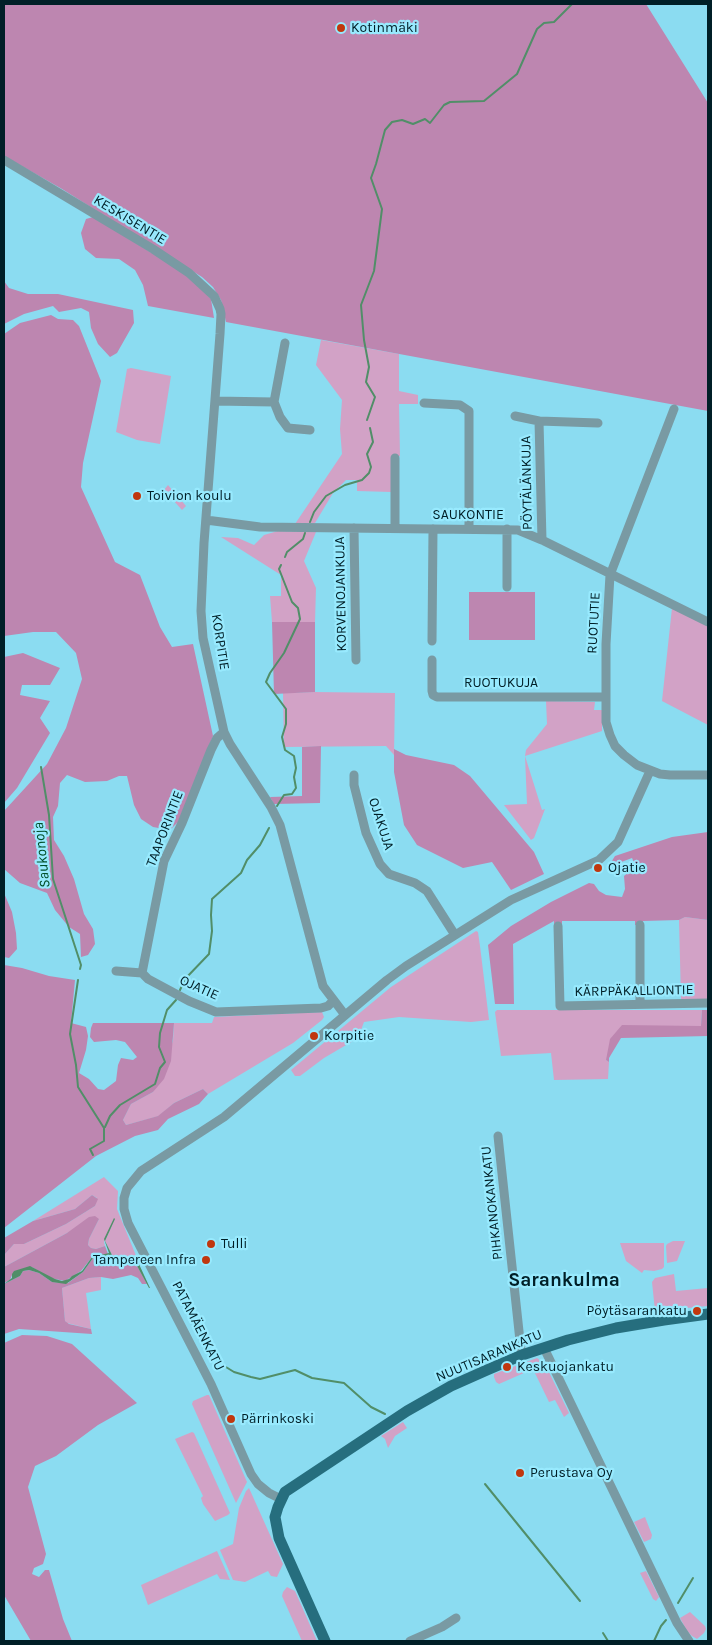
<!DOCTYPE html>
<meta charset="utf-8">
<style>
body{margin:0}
#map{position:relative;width:712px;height:1645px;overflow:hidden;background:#8bdcf1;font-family:Karla,sans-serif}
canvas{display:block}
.frame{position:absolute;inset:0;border:5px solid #001f27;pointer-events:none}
</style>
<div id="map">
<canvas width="712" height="1645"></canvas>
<div class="frame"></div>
</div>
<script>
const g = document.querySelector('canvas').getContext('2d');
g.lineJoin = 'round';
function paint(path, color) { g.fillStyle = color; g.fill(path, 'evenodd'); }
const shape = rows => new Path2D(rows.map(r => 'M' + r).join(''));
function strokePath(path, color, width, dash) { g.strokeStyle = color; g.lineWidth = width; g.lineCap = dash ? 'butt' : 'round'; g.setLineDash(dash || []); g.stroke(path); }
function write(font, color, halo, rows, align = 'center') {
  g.font = font + ' Karla,sans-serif'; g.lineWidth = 4.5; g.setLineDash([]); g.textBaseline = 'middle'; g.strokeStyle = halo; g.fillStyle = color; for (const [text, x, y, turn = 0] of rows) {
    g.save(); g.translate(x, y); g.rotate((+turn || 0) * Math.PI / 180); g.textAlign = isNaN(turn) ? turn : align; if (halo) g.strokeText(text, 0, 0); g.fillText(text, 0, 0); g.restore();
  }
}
paint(shape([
 [321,340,399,354,399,391,418,395,418,404,399,404,400,456,391,458,391,492,357,491,357,480,346,480,333,493,315,523,295,524,342,454,340,429,342,400,316,365],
 [131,368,171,376,160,444,137,440,116,432,127,369],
 [168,485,186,506,182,510,164,490],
 [278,531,316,532,304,561,316,588,315,622,272,622,270,596,281,596,281,575,221,537,238,538,254,545,264,535],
 [672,608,708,626,708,725,662,701],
 [315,692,395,693,394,755,386,746,284,747,283,693],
 [546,701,595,702,594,710,602,710,602,731,525,756,526,750,547,724],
 [525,756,542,810,545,809,534,838,531,840,504,805,527,804],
 [685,917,708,920,708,1001,681,999,679,920],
 [476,931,478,932,480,946,489,1020,471,1022,399,1017,364,1022,358,1038,324,1058,300,1076,295,1076,291,1070,391,987],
 [497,1010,702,1010,701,1026,622,1026,606,1060,609,1062,608,1079,554,1080,551,1053,501,1056,495,1012],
 [322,1012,324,1017,322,1020,293,1043,208,1094,203,1089,174,1103,159,1116,126,1125,123,1120,131,1104,153,1092,173,1041,174,1023,212,1023,214,1017],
 [104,1177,118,1191,117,1209,139,1263,130,1261,118,1263,114,1259,105,1241,115,1219,104,1242,105,1246,96,1249,91,1248,88,1245,89,1239,99,1219,67,1233,4,1267,4,1255,14,1244,24,1244,66,1224,95,1206,97,1198,92,1195,75,1209,33,1221],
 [673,1241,685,1241,677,1261,667,1263,666,1246,667,1244],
 [620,1243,664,1243,664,1267,662,1269,654,1271,644,1270,642,1273,626,1261],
 [674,1274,676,1291,708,1288,708,1306,655,1311,652,1282,655,1278],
 [101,1277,101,1290,86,1293,91,1329,67,1323,65,1321,62,1288,89,1278],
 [537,1358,545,1364,569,1413,564,1417,555,1400,549,1402,533,1369,499,1384,496,1382,494,1377,494,1374],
 [207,1395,209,1395,247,1482,236,1503,192,1404,193,1401],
 [403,1422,407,1428,395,1436,388,1448,385,1439,381,1436],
 [192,1432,194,1433,230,1513,228,1515,215,1521,203,1504,201,1498,203,1496,175,1439],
 [249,1488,283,1564,277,1577,271,1576,268,1571,245,1582,233,1580,220,1550,233,1544,239,1508,246,1491],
 [645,1517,652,1535,651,1539,644,1542,634,1522],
 [217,1551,230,1580,220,1579,217,1574,148,1605,141,1585],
 [646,1571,659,1597,656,1601,653,1599,640,1573],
 [287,1587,295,1591,317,1641,302,1641,282,1596,283,1592],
 [690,1612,705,1626,706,1629,704,1633,697,1639,692,1636,687,1631,680,1618]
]), '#d2a2c6');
paint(shape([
 [4,4,646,4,708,103,708,411,226,322,221,300,213,287,202,277,62,189,4,156],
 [93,217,165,261,197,283,211,299,214,318,148,306,143,285,135,270,119,259,96,258,85,249,81,233,86,219],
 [4,281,9,288,28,294,58,294,133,310,134,323,117,353,110,357,98,344,91,328,89,312,81,308,59,312,53,306,24,314,4,324],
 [51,315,58,319,73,320,79,326,101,381,83,463,81,487,115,562,140,575,160,627,172,647,193,644,213,736,178,822,170,830,153,827,141,819,134,805,127,776,119,776,107,781,85,782,67,775,60,783,58,806,53,817,54,840,64,856,74,879,84,914,93,929,95,944,88,955,81,957,80,934,69,927,55,910,47,893,20,883,4,869,4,811,47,764,66,728,82,679,76,653,56,632,33,632,4,636,4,334,20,323],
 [469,592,535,592,535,640,469,640],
 [272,622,315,622,315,692,274,694],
 [23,653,60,668,50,685,22,685,20,695,50,701,40,718,50,733,17,788,4,803,4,657],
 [321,746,320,803,274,804,270,797,302,796,302,747],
 [394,749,406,755,454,765,470,776,534,852,544,874,511,890,492,862,463,868,417,845,404,825,394,772],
 [708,832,708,920,685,917,679,920,643,921,643,925,635,925,635,921,562,921,562,925,554,925,554,921,513,944,514,1004,495,1004,488,945,511,926,551,902,589,883,594,884,599,891,606,895,622,897,625,889,624,876,629,872,637,869,632,858,608,867,615,856,672,837],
 [4,893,12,912,16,933,17,949,9,958,4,957],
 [4,965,22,968,49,976,75,980,71,1023,86,1027,88,1036,86,1050,79,1073,89,1079,98,1089,104,1090,116,1081,118,1065,121,1058,133,1060,137,1057,125,1042,116,1040,94,1042,90,1037,91,1028,93,1023,174,1023,171,1061,164,1079,153,1092,131,1104,123,1120,126,1125,158,1116,174,1103,203,1089,208,1094,199,1104,168,1119,158,1130,135,1136,96,1156,4,1228],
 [702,1010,708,1010,708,1036,621,1038,609,1058,609,1062,606,1060,610,1039,622,1025,701,1026],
 [92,1195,98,1199,95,1206,66,1224,24,1244,14,1244,4,1255,4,1238,33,1221,75,1209],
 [95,1216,99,1219,89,1239,88,1245,91,1248,96,1249,105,1246,108,1254,93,1256,81,1271,65,1281,50,1278,32,1267,12,1275,10,1280,4,1283,4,1267,67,1233,89,1217],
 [106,1257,110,1259,114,1265,119,1266,134,1263,136,1264,147,1284,142,1284,138,1278,131,1275,113,1279,101,1277,89,1278,62,1288,65,1321,69,1324,91,1329,92,1334,19,1329,4,1334,4,1284,20,1276,23,1271,29,1270,39,1273,52,1282,68,1283,83,1272,93,1258],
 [22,1335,47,1336,72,1344,137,1403,98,1425,56,1456,35,1466,28,1487,46,1554,43,1564,34,1568,32,1574,39,1577,45,1570,49,1570,63,1619,72,1641,31,1641,4,1595,4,1343]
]), '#bd86b0');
paint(shape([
 [114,1218,115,1219,105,1241,114,1259,119,1263,130,1261,138,1262,150,1288,149,1288,136,1264,134,1263,117,1266,110,1259,104,1257,93,1258,83,1272,66,1284,52,1282,39,1273,29,1270,23,1271,20,1276,4,1284,12,1278,12,1274,14,1271,30,1266,55,1279,62,1281,69,1279,72,1276,82,1271,92,1257,109,1253,104,1239]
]), '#518e68');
strokePath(shape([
 [367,420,375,397,366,382,369,367,364,340,361,305,374,271,382,209,371,178,376,164,385,130,392,122,402,120,413,124,425,119,430,123,444,105,450,102,484,101,517,74,537,29,544,23,554,22,572,4],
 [310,522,314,512,326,496,345,485,362,480,369,473,371,467,367,454,373,442,370,428],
 [285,557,287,552,303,539,305,533],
 [41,767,49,815,53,879,81,965,80,969],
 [277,806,284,795,292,794,296,788,294,777,296,768,294,756,285,750,282,737,286,724,286,709,266,682,270,673,284,653,300,619,298,608,292,602,279,569,281,565],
 [78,980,70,1034,76,1065,78,1087,104,1128,104,1141,90,1149,93,1155],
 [180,990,185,979,209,954,212,931,211,915,212,899,241,873,247,860,260,845,269,828],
 [105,1127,110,1116,120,1105,155,1084,160,1068,165,1062,159,1047,160,1033,167,1010,176,1000],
 [191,1321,201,1328,206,1340],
 [210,1350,213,1359,234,1372,251,1377,260,1379,295,1370,312,1378,344,1383,371,1407,385,1414],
 [485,1484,580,1601],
 [678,1603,693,1578],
 [603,1633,608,1641],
 [654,1641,661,1626,666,1620]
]), '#518e68', 2);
strokePath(shape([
 [4,160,153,249,189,273,214,296,220,309,221,314,220,334,204,543,201,611,203,638,224,732,230,744,271,807,280,825,323,986,345,1015],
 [215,401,274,402,285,343],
 [274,402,280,417,288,428,310,430],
 [424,403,460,405,469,411,469,528],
 [674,409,610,575,606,644,606,722,610,735,615,746,624,755,637,765,660,774,670,775,708,775],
 [515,416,539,421,542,540],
 [539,421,598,423],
 [395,458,395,528],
 [206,520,260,527,518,530,542,540,708,622],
 [354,528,356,660],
 [507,587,507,529],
 [432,641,433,529],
 [432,660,432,691,433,695,437,697,606,697],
 [354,775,354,785,366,833,380,864,389,874,415,883,427,891,455,935],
 [558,926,560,1006,708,1003],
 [116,971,142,973,148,979,189,1001,216,1012,321,1008,328,1006,333,1001],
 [142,973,164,861,182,823,211,750,217,738,224,732],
 [640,1003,640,925],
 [498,1136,521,1350,522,1355],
 [544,1348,677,1623,689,1641],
 [281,1499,269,1493,258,1484,251,1474,211,1384,128,1223,124,1209,124,1198,127,1188,141,1171,224,1117,387,980,406,966,511,900,599,860,618,842,650,771],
 [410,1641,442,1627,456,1618]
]), '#799aa3', 9);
strokePath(shape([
 [325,1641,279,1538,275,1517,278,1507,285,1492,407,1411,451,1386,487,1370,522,1355,568,1340,616,1328,664,1320,708,1314]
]), '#266e7e', 11);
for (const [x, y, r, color] of [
 [341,28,5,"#c0370e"],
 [137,496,5,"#c0370e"],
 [598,868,5,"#c0370e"],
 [314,1036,5,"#c0370e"],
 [211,1244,5,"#c0370e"],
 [206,1260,5,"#c0370e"],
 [697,1311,5,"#c0370e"],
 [507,1367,5,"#c0370e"],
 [231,1419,5,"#c0370e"],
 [520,1473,5,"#c0370e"]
]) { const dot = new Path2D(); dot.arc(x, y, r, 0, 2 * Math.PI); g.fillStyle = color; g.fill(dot); strokePath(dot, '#98eafe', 2); }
write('14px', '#001f27', '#98eafe', [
 ["Kotinmäki",351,28],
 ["Toivion koulu",147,496],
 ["Ojatie",608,868],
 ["Korpitie",324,1036],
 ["Tulli",221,1244],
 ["Tampereen Infra",196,1260,"right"],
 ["Pöytäsarankatu",687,1311,"right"],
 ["Keskuojankatu",517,1367],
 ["Pärrinkoski",241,1419],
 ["Perustava Oy",530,1473]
], 'left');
write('14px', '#001f27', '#98eafe', [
 ["KESKISENTIE",130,220,31],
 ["PÖYTÄLÄNKUJA",527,483,-91],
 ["SAUKONTIE",468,515],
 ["KORVENOJANKUJA",341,594,-91],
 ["RUOTUTIE",594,623,-87],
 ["KORPITIE",220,642,81],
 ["RUOTUKUJA",501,683],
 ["OJAKUJA",381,824,72],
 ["TAAPORINTIE",165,829,-69],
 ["OJATIE",199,988,24],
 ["KÄRPPÄKALLIONTIE",634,991,-1],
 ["PIHKANOKANKATU",492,1203,-96],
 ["PATAMÄENKATU",198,1326,63],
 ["NUUTISARANKATU",489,1356,-23]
]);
write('italic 15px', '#004f2a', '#98eafe', [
 ["Saukonoja",42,855,-96]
]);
write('bold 19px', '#001f27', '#98eafe', [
 ["Sarankulma",564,1281]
]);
</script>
